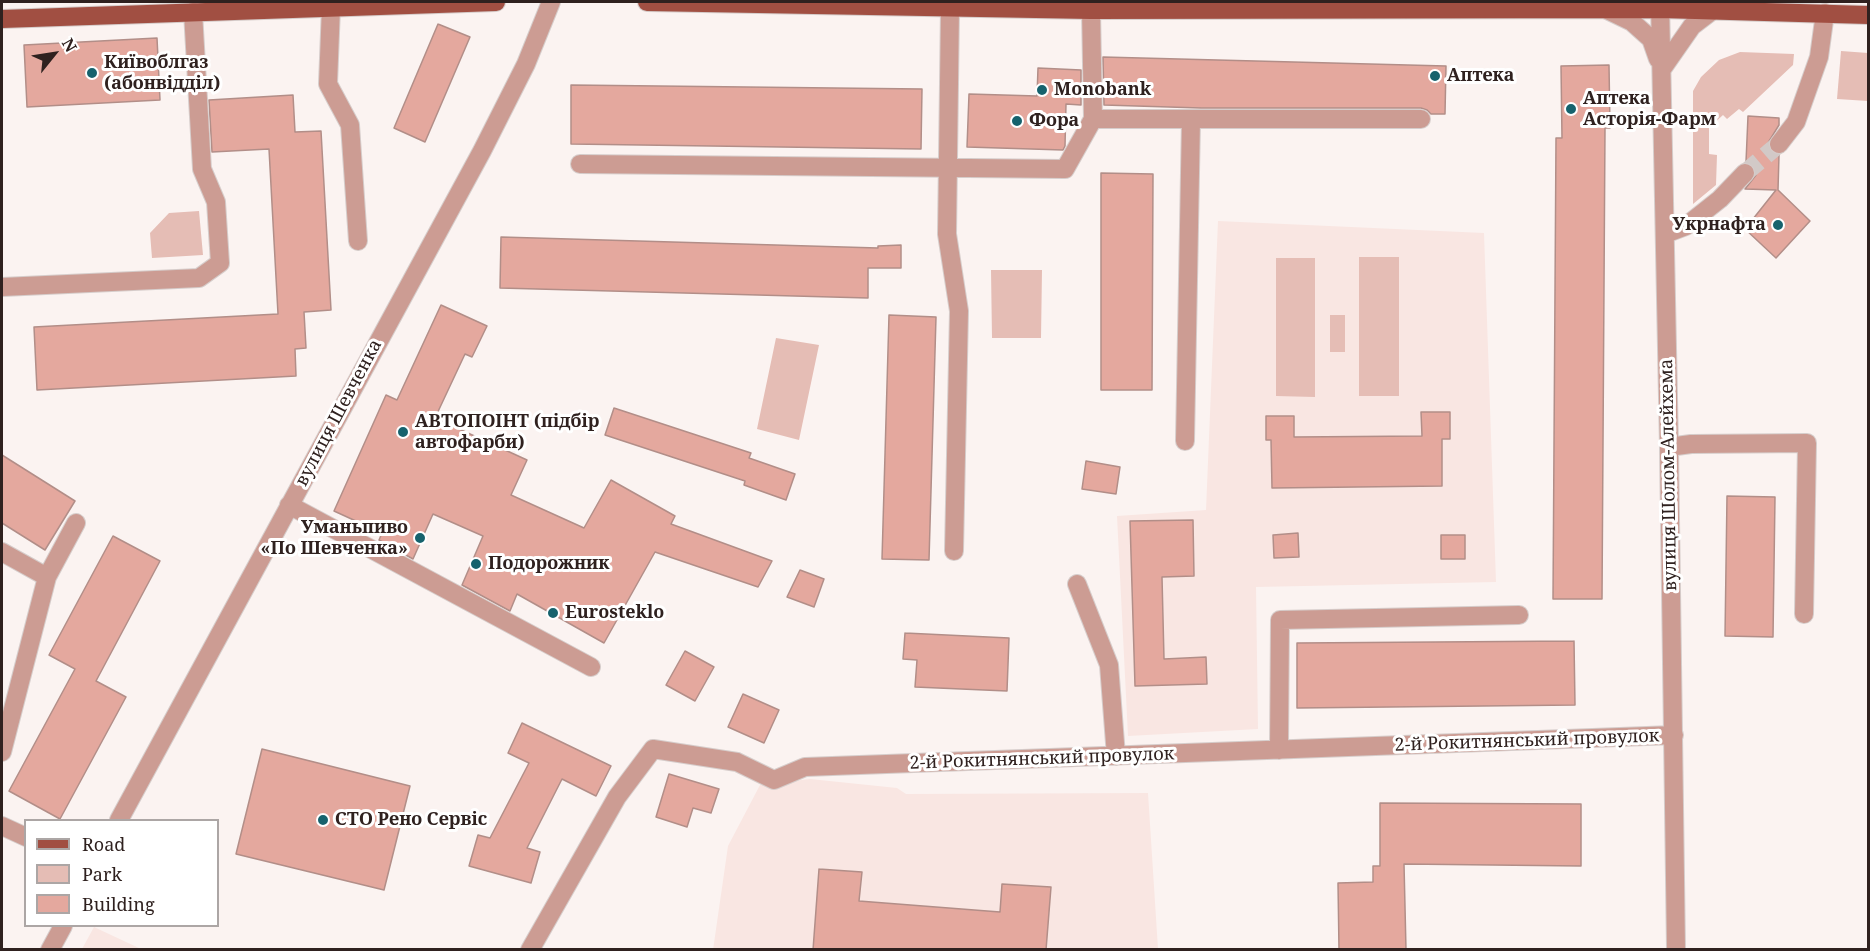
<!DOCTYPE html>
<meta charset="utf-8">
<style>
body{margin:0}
#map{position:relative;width:1870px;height:951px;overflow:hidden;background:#fbf3f1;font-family:"Noto Serif",serif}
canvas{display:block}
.frame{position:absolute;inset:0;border:3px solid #2f211f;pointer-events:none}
.legend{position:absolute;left:24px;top:819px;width:195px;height:108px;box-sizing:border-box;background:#fff;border:2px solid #aca6a5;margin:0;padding:8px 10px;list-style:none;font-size:18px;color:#2f211f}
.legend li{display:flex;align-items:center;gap:12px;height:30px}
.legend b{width:30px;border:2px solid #aca6a5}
.north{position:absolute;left:24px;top:24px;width:60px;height:60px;-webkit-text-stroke:4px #fff;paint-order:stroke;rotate:60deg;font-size:16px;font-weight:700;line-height:24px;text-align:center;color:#2f211f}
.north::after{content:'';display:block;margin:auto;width:21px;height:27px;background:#2f211f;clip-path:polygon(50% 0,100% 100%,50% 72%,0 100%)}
</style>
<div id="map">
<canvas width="1870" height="951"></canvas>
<div class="frame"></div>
<ul class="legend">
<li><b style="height:8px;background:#a14f42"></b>Road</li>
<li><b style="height:16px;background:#e5bdb5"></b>Park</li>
<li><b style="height:16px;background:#e4a89e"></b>Building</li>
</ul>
<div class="north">N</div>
</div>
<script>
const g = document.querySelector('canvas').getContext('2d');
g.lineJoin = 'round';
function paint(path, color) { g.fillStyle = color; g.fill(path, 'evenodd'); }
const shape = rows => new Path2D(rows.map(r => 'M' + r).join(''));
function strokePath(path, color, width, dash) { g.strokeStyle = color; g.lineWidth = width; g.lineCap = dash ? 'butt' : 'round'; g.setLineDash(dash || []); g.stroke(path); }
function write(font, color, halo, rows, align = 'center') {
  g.font = font + ' "Noto Serif",serif'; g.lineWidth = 6; g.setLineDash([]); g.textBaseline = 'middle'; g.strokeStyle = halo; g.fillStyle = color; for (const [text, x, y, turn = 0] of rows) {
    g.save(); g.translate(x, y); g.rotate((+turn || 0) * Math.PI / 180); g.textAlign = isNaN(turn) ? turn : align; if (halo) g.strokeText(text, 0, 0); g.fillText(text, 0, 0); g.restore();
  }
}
paint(shape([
 [1218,221,1484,233,1496,582,1256,587,1258,729,1128,736,1117,516,1206,510],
 [810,779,897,788,906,794,1148,793,1158,949,713,950,728,846,760,785],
 [94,927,141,949,82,949]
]), '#f9e6e2');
paint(shape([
 [1841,51,1868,53,1868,101,1837,99],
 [1740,52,1794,54,1793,65,1743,112,1739,109,1727,119,1723,115,1709,128,1709,154,1717,155,1716,185,1693,204,1693,91,1701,77,1719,60],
 [199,211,203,255,152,258,150,233,169,213],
 [1359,257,1399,257,1399,396,1359,396],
 [1276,258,1315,258,1315,397,1276,396],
 [991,270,1042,270,1041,338,992,338],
 [1330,315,1345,315,1345,352,1330,352],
 [776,338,819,345,799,440,757,429]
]), '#e5bdb5');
const building = shape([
 [438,24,470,37,425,142,394,128,438,24],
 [157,38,160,100,27,107,24,45,157,38],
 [1103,57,1446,66,1445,114,1431,114,1427,110,1421,108,1201,108,1104,105,1103,57],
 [1609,65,1610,128,1605,128,1602,599,1553,599,1556,138,1562,138,1561,66,1609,65],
 [1038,68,1081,70,1081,105,1066,104,1065,146,1063,150,967,147,969,94,1037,96,1038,68],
 [571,85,922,89,921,149,571,144,571,85],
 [293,95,295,132,321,131,331,310,304,312,306,348,295,349,296,376,37,390,34,327,278,314,269,149,212,152,209,100,293,95],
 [1748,116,1779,118,1779,125,1768,143,1772,152,1779,155,1778,190,1810,221,1776,258,1745,229,1776,190,1745,189,1756,175,1753,165,1746,162,1748,116],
 [1101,173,1153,174,1152,390,1101,390,1101,173],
 [501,237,878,248,878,246,901,245,901,268,868,268,868,298,500,288,501,237],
 [441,305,487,326,472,357,465,354,435,418,527,460,511,495,584,528,611,480,675,516,671,524,772,561,758,587,655,552,604,643,517,594,510,611,462,585,483,536,433,514,413,559,379,540,382,533,334,511,386,395,397,400,441,305],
 [889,315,936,317,929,560,882,559,889,315],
 [614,408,751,453,749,458,795,474,786,500,744,485,745,481,605,435,614,408],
 [1421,412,1450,412,1450,439,1442,439,1442,486,1272,488,1271,440,1266,440,1266,416,1294,416,1294,437,1422,436,1421,412],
 [2,455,75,501,45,550,2,523,2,455],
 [1086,461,1120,467,1116,494,1082,489,1086,461],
 [1727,496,1775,497,1773,637,1725,636,1727,496],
 [1193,520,1194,576,1162,577,1164,659,1206,657,1207,684,1135,686,1130,521,1193,520],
 [1298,533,1299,557,1274,558,1273,535,1298,533],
 [1441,535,1465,535,1465,559,1441,559,1441,535],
 [113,536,160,561,96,681,126,697,60,819,9,791,75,669,49,655,113,536],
 [800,570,824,579,814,607,787,597,800,570],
 [905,633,1009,638,1007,691,915,687,917,660,903,659,905,633],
 [1574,641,1575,705,1297,708,1297,643,1574,641],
 [685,651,714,667,695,701,666,685,685,651],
 [743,694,779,710,764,743,728,727,743,694],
 [522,723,611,766,596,796,562,779,527,848,540,852,531,883,469,866,478,835,490,838,529,763,508,753,522,723],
 [262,749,410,786,384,890,236,854,262,749],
 [669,774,719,789,711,813,693,808,687,827,656,817,669,774],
 [1380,803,1581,804,1581,866,1404,864,1406,950,1339,950,1338,883,1373,882,1373,866,1380,866,1380,803],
 [819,869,862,872,859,901,1000,912,1002,884,1051,887,1046,950,813,950,819,869]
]);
paint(building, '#e4a89e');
strokePath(building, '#b28e88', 1.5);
strokePath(shape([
 [1745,173,1779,144]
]), '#d2c9c7', 18, [18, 9]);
const minor = shape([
 [1660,2,1669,447,1676,950],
 [331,7,328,84,350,125,358,241],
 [1608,7,1605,9,1632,22,1651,39,1658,59],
 [950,8,947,234,959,311,954,551],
 [1662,69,1692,26,1713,10,1705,6],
 [1093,119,1421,119],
 [1779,144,1796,122,1819,57,1825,13],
 [580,164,1065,169,1093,119,1091,10],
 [1665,234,1686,226,1720,199,1745,173],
 [2,287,199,278,220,263,216,202,202,169,193,12],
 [1185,441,1191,119],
 [1669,447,1691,444,1807,443,1804,614],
 [289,505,591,667],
 [2,552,47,577],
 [1077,584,1109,665,1116,756],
 [1279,750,1280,620,1519,615],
 [2,752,47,577,76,523],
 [119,820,482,151,526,64,551,2],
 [2,826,26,837],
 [50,950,63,926],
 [530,950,617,797,653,749,737,762,774,780,805,767,1674,735]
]);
const major = shape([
 [647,2,1091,10,1661,9,1868,15],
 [2,19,496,2]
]);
strokePath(minor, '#d6cdcb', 20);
strokePath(major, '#d6cdcb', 20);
strokePath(minor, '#cc9c93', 18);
strokePath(major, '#a14f42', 18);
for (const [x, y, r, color] of [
 [92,73,6,"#16626d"],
 [1435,76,6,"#16626d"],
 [1042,90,6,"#16626d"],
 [1571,109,6,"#16626d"],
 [1017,121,6,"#16626d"],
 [1778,225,6,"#16626d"],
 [403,432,6,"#16626d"],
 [420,538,6,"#16626d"],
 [476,564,6,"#16626d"],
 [553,613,6,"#16626d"],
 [323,820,6,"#16626d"]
]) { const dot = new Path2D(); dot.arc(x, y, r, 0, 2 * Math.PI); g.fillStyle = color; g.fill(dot); strokePath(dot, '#fff', 2); }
write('bold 18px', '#2f211f', '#fff', [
 ["Київоблгаз",104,63],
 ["(абонвідділ)",104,84],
 ["Аптека",1447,76],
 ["Monobank",1054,90],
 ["Аптека",1583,99],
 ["Асторія-Фарм",1583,120],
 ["Фора",1029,121],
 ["Укрнафта",1766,225,"right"],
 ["АВТОПОІНТ (підбір",415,422],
 ["автофарби)",415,443],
 ["Уманьпиво",408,528,"right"],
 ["«По Шевченка»",408,549,"right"],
 ["Подорожник",488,564],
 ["Eurosteklo",565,613],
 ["СТО Рено Сервіс",335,820]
], 'left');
write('18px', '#2f211f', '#fff', [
 ["вулиця Шевченка",339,413,-62],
 ["вулиця Шолом-Алейхема",1669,475,-91],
 ["2-й Рокитнянський провулок",1527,741,-2],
 ["2-й Рокитнянський провулок",1042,759,-2]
]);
</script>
